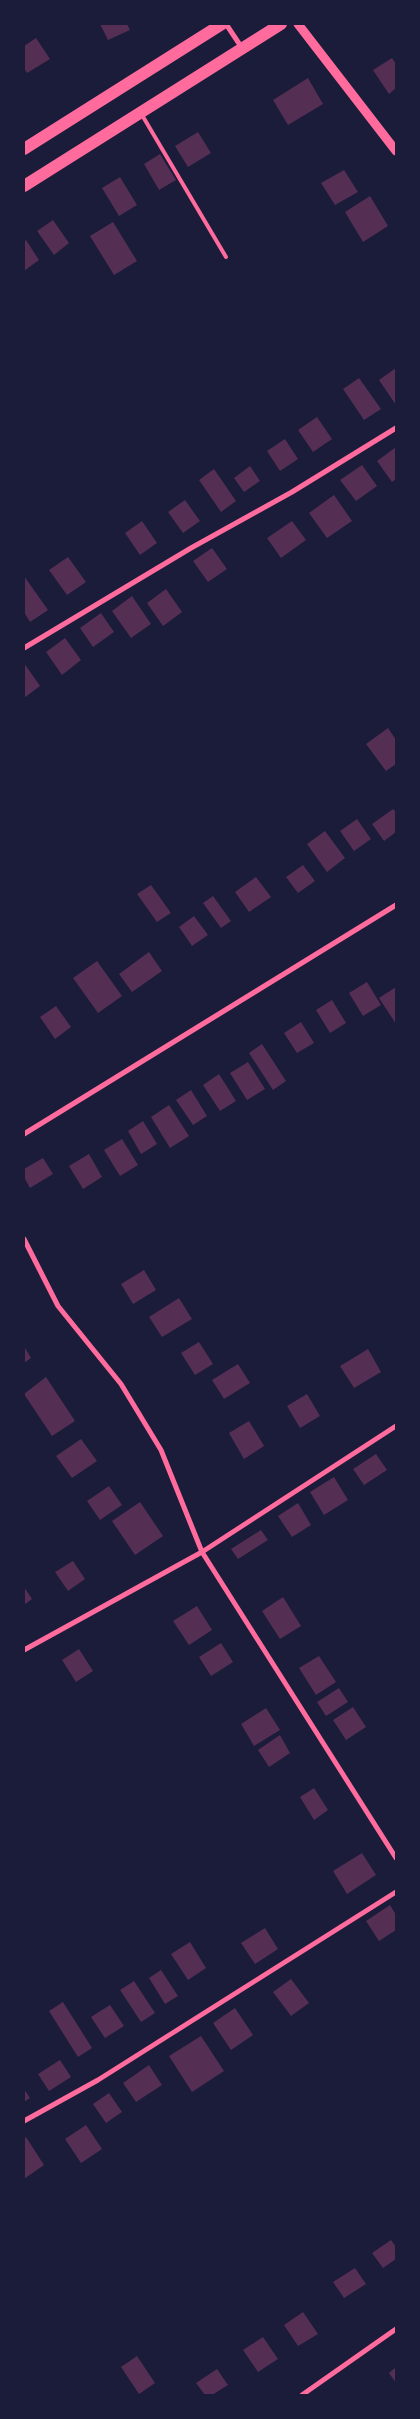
<!DOCTYPE html>
<style>
body{margin:0}
#map{position:relative;width:420px;height:2419px;overflow:hidden;background:#1b1b3a;font-family:Raleway,sans-serif}
canvas{display:block}
.frame{position:absolute;inset:0;border:25px solid #1b1b3a;pointer-events:none}
</style>
<div id="map">
<canvas width="420" height="2419"></canvas>
<div class="frame"></div>
</div>
<script>
const g = document.querySelector('canvas').getContext('2d');
g.lineJoin = 'round';
function paint(path, color) { g.fillStyle = color; g.fill(path, 'evenodd'); }
const shape = rows => new Path2D(rows.map(r => 'M' + r).join(''));
function strokePath(path, color, width, dash) { g.strokeStyle = color; g.lineWidth = width; g.lineCap = dash ? 'butt' : 'round'; g.setLineDash(dash || []); g.stroke(path); }
paint(shape([
 [100,24,127,24,130,30,108,40],
 [36,38,50,59,27,73,24,68,24,46],
 [392,58,396,64,396,88,389,94,373,70],
 [308,78,323,104,288,125,273,100],
 [198,132,211,153,188,167,175,146],
 [160,154,176,180,159,190,144,164],
 [344,170,358,192,335,205,321,183],
 [120,177,137,205,119,216,102,188],
 [370,196,388,226,363,242,345,212],
 [53,220,69,243,54,255,37,231],
 [113,222,137,261,114,275,90,236],
 [26,240,39,260,24,271,24,242],
 [396,368,396,405,379,380],
 [359,378,381,409,364,420,343,389],
 [317,417,332,439,313,452,298,430],
 [285,439,298,459,280,471,267,451],
 [396,447,396,479,392,482,377,461],
 [362,465,377,486,356,501,340,480],
 [250,466,260,481,244,492,234,478],
 [214,469,236,501,221,512,199,480],
 [334,495,352,521,327,538,309,513],
 [185,500,200,521,183,533,168,512],
 [142,521,157,543,140,555,125,533],
 [292,521,306,540,281,558,267,538],
 [212,548,227,569,208,582,193,561],
 [68,557,86,582,67,595,49,570],
 [24,576,48,610,30,622,24,612],
 [166,589,182,612,163,626,147,603],
 [132,596,151,624,131,638,112,611],
 [101,613,114,632,93,647,80,628],
 [65,638,81,660,62,675,46,652],
 [24,663,40,686,24,698],
 [388,728,396,740,396,764,386,771,366,744],
 [393,809,396,812,396,832,384,841,372,824],
 [357,819,371,839,354,851,340,831],
 [325,831,345,858,327,872,307,844],
 [303,865,315,881,298,893,286,877],
 [256,877,271,897,249,912,235,892],
 [151,885,171,913,157,922,137,894],
 [213,896,231,921,221,928,203,903],
 [194,916,208,935,192,946,179,927],
 [149,952,162,971,132,992,119,974],
 [97,961,122,996,98,1013,73,978],
 [367,982,381,1005,363,1016,349,993],
 [396,987,396,1024,379,998],
 [332,1000,346,1023,330,1033,316,1010],
 [56,1006,71,1027,55,1039,40,1017],
 [301,1022,314,1043,297,1053,284,1033],
 [262,1044,286,1081,273,1090,249,1053],
 [248,1062,265,1089,247,1100,230,1073],
 [219,1074,236,1101,220,1111,203,1085],
 [191,1090,207,1116,193,1125,176,1100],
 [169,1105,189,1136,170,1148,151,1117],
 [143,1121,157,1144,141,1154,128,1131],
 [122,1139,138,1165,120,1176,104,1150],
 [89,1154,102,1177,83,1189,69,1166],
 [43,1158,53,1174,30,1188,24,1177,24,1169],
 [144,1270,156,1290,133,1304,121,1284],
 [179,1298,192,1319,162,1337,149,1317],
 [199,1342,213,1364,195,1375,181,1353],
 [24,1346,31,1358,24,1363],
 [368,1349,381,1372,354,1388,340,1366],
 [238,1364,250,1383,224,1399,212,1380],
 [46,1377,75,1421,52,1436,24,1394],
 [307,1394,320,1416,300,1428,287,1406],
 [249,1421,264,1446,244,1459,229,1433],
 [81,1439,97,1461,72,1478,56,1456],
 [376,1454,387,1470,364,1485,353,1469],
 [334,1477,348,1500,324,1515,310,1492],
 [109,1486,122,1505,100,1520,87,1501],
 [140,1502,163,1536,135,1555,112,1521],
 [298,1503,311,1525,292,1537,278,1516],
 [261,1530,268,1540,238,1559,231,1549],
 [73,1561,85,1579,68,1591,55,1572],
 [24,1587,32,1599,24,1605],
 [283,1597,301,1626,280,1639,262,1611],
 [197,1606,212,1630,189,1645,173,1621],
 [221,1643,233,1662,211,1676,199,1657],
 [79,1649,93,1671,76,1682,62,1660],
 [319,1656,336,1682,316,1695,299,1668],
 [339,1688,348,1702,326,1716,317,1702],
 [353,1707,366,1727,346,1740,333,1720],
 [266,1708,280,1730,254,1746,241,1724],
 [280,1735,290,1753,269,1767,258,1750],
 [314,1788,328,1810,314,1820,300,1797],
 [362,1853,376,1875,347,1894,333,1871],
 [390,1905,396,1915,396,1930,379,1941,366,1921],
 [265,1928,278,1949,255,1964,241,1943],
 [190,1942,206,1968,188,1980,171,1954],
 [161,1970,178,1996,165,2004,149,1978],
 [291,1979,309,2003,291,2016,273,1992],
 [134,1981,155,2013,141,2022,120,1990],
 [63,2002,92,2048,78,2057,49,2011],
 [110,2005,124,2026,105,2038,91,2017],
 [235,2008,253,2035,231,2050,213,2023],
 [201,2036,224,2071,192,2092,169,2056],
 [60,2060,71,2077,49,2091,38,2074],
 [149,2065,162,2085,136,2102,123,2083],
 [24,2089,30,2098,24,2102],
 [109,2093,122,2112,106,2123,93,2104],
 [86,2125,102,2149,81,2163,65,2139],
 [26,2137,44,2165,24,2179,24,2139],
 [391,2240,396,2247,396,2259,383,2268,372,2253],
 [355,2268,366,2284,344,2298,333,2282],
 [303,2312,318,2334,298,2346,284,2325],
 [263,2337,278,2359,258,2372,243,2350],
 [137,2356,155,2383,139,2394,121,2367],
 [396,2367,396,2383,389,2373],
 [217,2369,228,2385,212,2395,205,2395,196,2383]
]), '#542f53');
strokePath(shape([
 [142,115,226,257]
]), '#ff6b9d', 4);
strokePath(shape([
 [226,24,242,48],
 [24,648,191,548,292,492,396,428],
 [24,1134,396,905],
 [24,1239,58,1306,121,1384,161,1450,202,1552,396,1858],
 [24,1650,202,1552,396,1426],
 [24,2121,98,2080,396,1892],
 [302,2395,396,2329]
]), '#ff6b9d', 5);
strokePath(shape([
 [298,24,396,151]
]), '#ff6b9d', 9);
strokePath(shape([
 [24,149,222,24],
 [24,186,281,24]
]), '#ff6b9d', 12);
</script>
